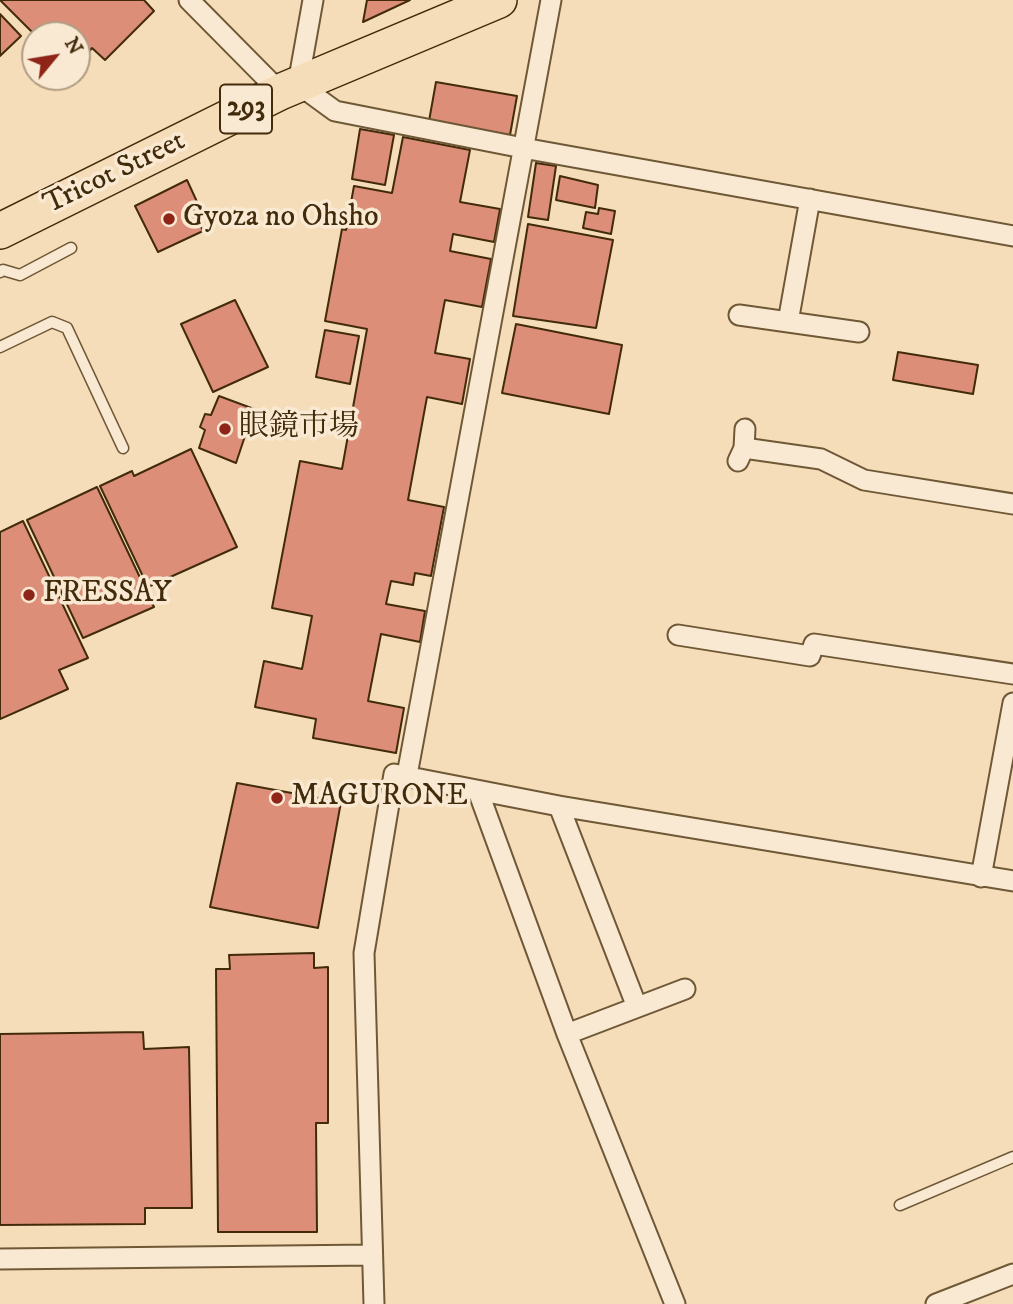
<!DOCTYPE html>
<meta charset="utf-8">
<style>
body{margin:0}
#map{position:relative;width:1013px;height:1304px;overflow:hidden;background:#f6ddb9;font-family:"IM FELL DW Pica",serif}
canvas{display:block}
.north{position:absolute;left:21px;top:21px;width:70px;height:70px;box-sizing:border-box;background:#f9e9d2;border:2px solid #b09d82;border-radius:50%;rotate:60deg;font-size:19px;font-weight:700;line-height:28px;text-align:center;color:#422b0b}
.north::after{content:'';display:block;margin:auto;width:24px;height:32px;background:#8f2418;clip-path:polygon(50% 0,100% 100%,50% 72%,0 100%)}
</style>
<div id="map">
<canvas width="1013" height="1304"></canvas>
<div class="north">N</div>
</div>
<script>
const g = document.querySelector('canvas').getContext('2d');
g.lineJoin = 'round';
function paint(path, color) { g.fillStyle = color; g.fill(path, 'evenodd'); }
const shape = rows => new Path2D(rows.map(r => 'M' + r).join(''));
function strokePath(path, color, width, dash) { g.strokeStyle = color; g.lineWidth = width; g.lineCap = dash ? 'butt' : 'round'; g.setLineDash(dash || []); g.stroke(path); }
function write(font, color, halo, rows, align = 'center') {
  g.font = font + ' "IM FELL DW Pica","Noto Serif JP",serif'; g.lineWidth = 7; g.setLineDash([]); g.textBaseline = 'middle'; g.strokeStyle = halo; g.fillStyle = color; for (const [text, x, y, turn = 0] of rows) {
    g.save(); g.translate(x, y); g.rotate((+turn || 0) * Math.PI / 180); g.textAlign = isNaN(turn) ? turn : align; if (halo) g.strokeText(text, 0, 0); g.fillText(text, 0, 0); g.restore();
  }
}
const building = shape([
 [0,0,144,0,154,11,105,60,92,48,77,66,77,35,35,35,0,0],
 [367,0,410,0,363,22,367,0],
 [0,14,21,36,0,56,0,14],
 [436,82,517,96,510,135,429,121,436,82],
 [360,129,394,135,385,185,352,179,360,129],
 [403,137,470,150,460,202,500,209,494,242,453,234,450,251,491,259,482,307,445,300,435,353,470,359,462,404,427,397,408,500,444,507,431,576,415,573,413,585,391,581,386,604,425,611,420,642,381,634,368,701,404,708,396,753,313,738,316,719,255,707,264,661,302,669,312,616,272,608,300,461,342,469,367,329,325,321,342,229,346,230,354,186,392,193,403,137],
 [536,163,556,166,548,220,528,217,536,163],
 [560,176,598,185,595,208,556,200,560,176],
 [187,180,198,204,192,207,203,231,158,252,135,206,187,180],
 [599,208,615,211,611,234,583,228,586,212,598,214,599,208],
 [528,224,613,240,596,328,513,316,528,224],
 [235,300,268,367,213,392,181,324,235,300],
 [516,324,622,345,609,414,502,393,516,324],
 [325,330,359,336,350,384,316,377,325,330],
 [898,352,978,365,973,394,893,380,898,352],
 [219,396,254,409,236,463,199,448,205,430,200,427,205,414,211,415,219,396],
 [191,449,237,547,148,587,100,486,132,471,134,476,191,449],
 [97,487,154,607,83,638,27,520,97,487],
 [23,521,88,658,59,670,68,689,0,719,0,532,23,521],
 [237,783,341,802,318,928,210,907,237,783],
 [314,953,314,968,328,967,328,1123,316,1123,317,1232,218,1232,216,969,230,969,229,955,314,953],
 [143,1032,144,1049,189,1047,192,1208,145,1208,145,1224,0,1225,0,1034,143,1032]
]);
paint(building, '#dc8e79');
strokePath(building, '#422b0b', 2);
const lane = shape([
 [0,272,3,270,20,275,71,248],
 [0,347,52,322,67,328,123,448],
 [900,1205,1013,1157]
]);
const street = shape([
 [189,0,280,92],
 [313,0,298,84,335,111,523,148,1013,236],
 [739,315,859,332],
 [788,322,810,199],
 [744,448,821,459,864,480,1013,504],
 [738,461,744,448,745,429],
 [678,635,810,656,814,644,1013,674],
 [407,775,551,0],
 [478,791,567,1034,675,1304],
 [559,806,637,1007],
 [981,877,1013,703],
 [567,1034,685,989],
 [0,1259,372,1255],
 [374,1304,364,953,394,774,559,806,1013,881],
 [936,1304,1013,1274]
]);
const highway = shape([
 [0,231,280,92,499,0]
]);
strokePath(lane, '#6f5836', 13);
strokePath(street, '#6f5836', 23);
strokePath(highway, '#422b0b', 38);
strokePath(lane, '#f9e9d2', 10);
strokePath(street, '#f9e9d2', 19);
strokePath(highway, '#f6ddb9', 35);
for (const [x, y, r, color] of [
 [169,219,7,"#8f2418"],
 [225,429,7,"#8f2418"],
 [29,595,7,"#8f2418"],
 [277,798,7,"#8f2418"]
]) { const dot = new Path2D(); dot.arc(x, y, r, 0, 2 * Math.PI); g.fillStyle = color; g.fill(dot); strokePath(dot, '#f9e9d2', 2.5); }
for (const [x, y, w] of [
 [246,109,52]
]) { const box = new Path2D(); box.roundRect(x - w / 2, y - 24.5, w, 49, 5); g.fillStyle = '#f9e9d2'; g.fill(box); strokePath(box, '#422b0b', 2); }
write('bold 28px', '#422b0b', null, [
 ["293",246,109]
]);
write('30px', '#422b0b', '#f9e9d2', [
 ["Tricot Street",115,174,-26]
]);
write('30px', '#422b0b', '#f9e9d2', [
 ["Gyoza no Ohsho",183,219],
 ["眼鏡市場",239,429],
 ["FRESSAY",43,595],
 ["MAGURONE",291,798]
], 'left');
</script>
